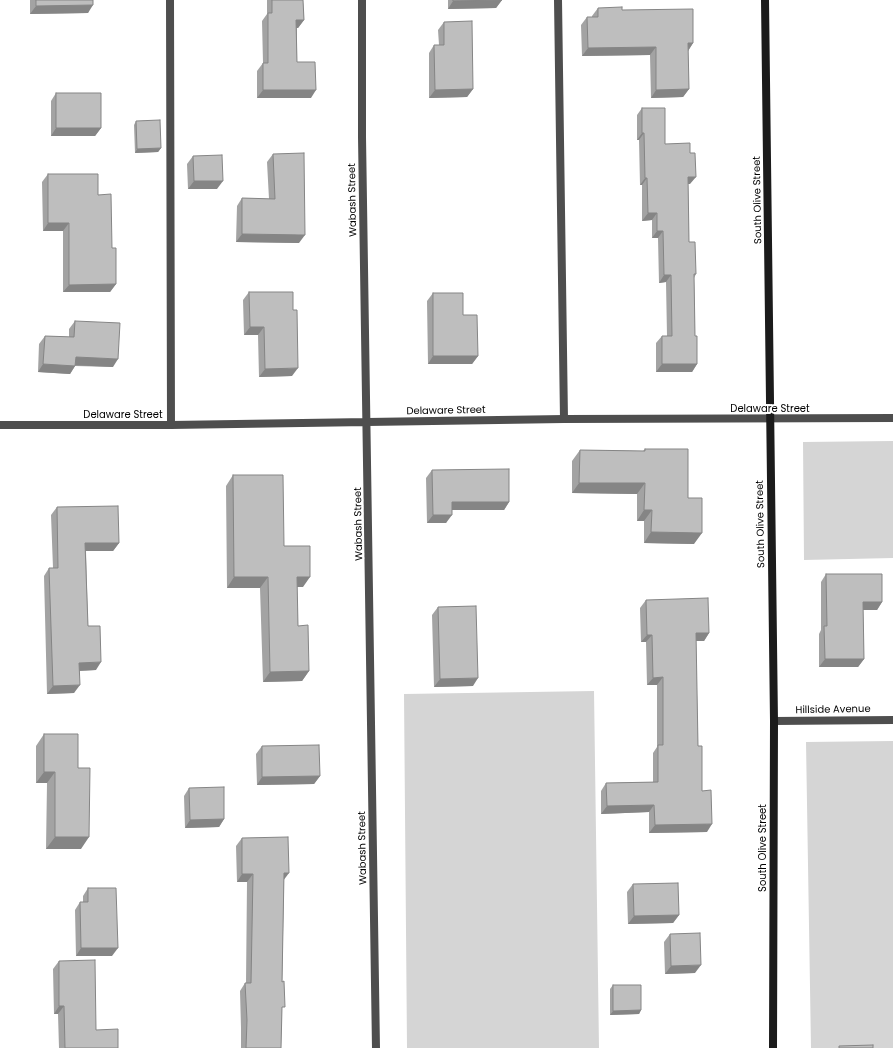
<!DOCTYPE html>
<style>
body{margin:0}
canvas{display:block;background:#fff}
</style>
<canvas width="893" height="1048"></canvas>
<script>
const g = document.querySelector('canvas').getContext('2d');
g.lineJoin = 'round';
function paint(path, color) { g.fillStyle = color; g.fill(path, 'evenodd'); }
const shape = rows => new Path2D(rows.map(r => 'M' + r).join(''));
function strokePath(path, color, width, dash) { g.strokeStyle = color; g.lineWidth = width; g.lineCap = dash ? 'butt' : 'round'; g.setLineDash(dash || []); g.stroke(path); }
function write(font, color, halo, rows, align = 'center') {
  g.font = font + ' Poppins,sans-serif'; g.lineWidth = 4; g.setLineDash([]); g.textBaseline = 'middle'; g.strokeStyle = halo; g.fillStyle = color; for (const [text, x, y, turn = 0] of rows) {
    g.save(); g.translate(x, y); g.rotate((+turn || 0) * Math.PI / 180); g.textAlign = isNaN(turn) ? turn : align; if (halo) g.strokeText(text, 0, 0); g.fillText(text, 0, 0); g.restore();
  }
}
paint(shape([
 [893,441,893,558,804,560,803,442],
 [594,691,599,1048,407,1048,404,694],
 [893,741,893,1048,811,1048,806,742]
]), '#d5d5d5');
strokePath(shape([
 [170,0,171,425],
 [558,0,564,419]
]), '#4e4e4e', 8);
strokePath(shape([
 [362,0,362,137,376,1048],
 [0,425,171,425,564,419,893,418],
 [774,721,893,720]
]), '#4e4e4e', 8);
strokePath(shape([
 [765,0,774,721,773,1048]
]), '#1b1b1b', 8);
paint(shape([
 [30,0,93,0,88,13,30,14],
 [267,0,303,0,304,20,298,28,297,28,297,62,311,98,257,98,257,71,263,63,262,21,267,14],
 [448,0,502,0,496,8,448,9],
 [598,8,622,10,693,43,688,51,689,89,683,97,651,98,650,55,582,56,581,25,587,17,592,17,592,16],
 [444,22,473,89,467,97,429,98,429,53,434,45,439,45,438,30],
 [56,93,101,128,95,136,51,136,51,101],
 [642,108,690,184,688,184,689,242,696,274,694,278,695,336,697,364,692,372,656,372,656,343,662,336,667,336,666,282,659,283,658,238,652,238,652,220,642,221,642,185,640,185,639,140,637,140,637,115],
 [136,121,161,148,158,152,135,153,134,125],
 [273,154,299,243,236,242,237,206,242,198,269,199,267,162],
 [193,156,217,189,188,189,187,164],
 [48,174,98,195,112,248,116,284,110,292,63,292,63,231,43,231,42,182],
 [249,292,292,376,259,377,258,335,244,335,243,300],
 [433,293,463,315,478,356,472,364,428,364,427,301],
 [75,321,113,367,75,366,70,374,38,372,39,344,45,336,69,337,69,329],
 [645,449,688,498,694,544,644,543,644,521,637,521,637,494,572,493,572,461,580,450,643,451],
 [432,470,509,502,504,510,452,510,446,523,427,523,426,478],
 [233,475,284,546,303,587,297,587,298,626,309,671,302,681,263,682,260,588,227,588,226,486],
 [57,507,119,543,113,551,86,551,88,626,96,670,80,671,74,693,47,694,44,576,49,568,53,568,51,515],
 [826,574,882,602,877,610,863,610,864,659,858,667,819,667,819,634,821,630,821,582],
 [646,600,709,633,704,641,696,641,698,746,702,791,707,832,649,833,649,812,601,814,601,791,606,783,653,782,653,753,657,747,657,685,647,685,646,642,641,642,640,608],
 [438,607,473,686,434,687,432,615],
 [44,734,78,768,81,849,46,849,47,783,36,783,36,746],
 [262,746,320,776,314,784,257,785,256,754],
 [189,788,224,819,219,827,185,828,184,796],
 [242,838,284,881,281,1048,241,1048,241,1028,240,991,245,983,246,983,247,882,237,882,236,846],
 [633,884,679,915,673,923,628,924,627,892],
 [88,888,112,956,76,956,75,910,80,902,83,902,83,896],
 [670,934,695,973,665,974,664,942],
 [59,961,96,1030,118,1048,59,1048,58,1014,54,1014,53,969],
 [613,985,641,1010,639,1014,610,1015,610,989]
]), '#a3a3a3');
paint(shape([
 [502,0,496,8,448,9,453,1],
 [93,5,88,13,30,14,36,6],
 [296,20,304,20,298,28,291,28],
 [688,43,693,43,688,51],
 [656,47,650,55,582,56,588,48],
 [473,89,467,97,429,98,435,90],
 [689,89,683,97,651,98,656,90],
 [263,90,316,90,311,98,257,98],
 [56,128,101,128,95,136,51,136],
 [642,133,644,133,639,140,637,140],
 [161,148,158,152,135,153,137,149],
 [688,177,696,177,690,184,683,184],
 [645,178,647,178,642,185,640,185],
 [194,181,223,181,217,189,188,189],
 [648,213,657,213,652,220,642,221],
 [48,223,69,223,63,231,43,231],
 [657,231,663,231,658,238,652,238],
 [242,234,305,235,299,243,236,242],
 [664,275,671,275,666,282,659,283],
 [116,284,110,292,63,292,69,285],
 [250,327,264,327,258,335,244,335],
 [433,356,478,356,472,364,428,364],
 [76,357,118,359,113,367,70,365],
 [43,364,75,366,70,374,38,372],
 [662,364,697,364,692,372,656,372],
 [298,368,292,376,259,377,265,369],
 [579,483,645,483,637,494,572,493],
 [452,502,509,502,504,510,446,510],
 [644,510,652,510,644,521,637,521],
 [433,515,452,515,446,523,427,523],
 [651,532,702,533,694,544,644,543],
 [85,543,119,543,113,551,80,551],
 [234,577,268,577,260,588,227,588],
 [297,577,310,577,303,587,290,587],
 [863,602,882,602,877,610,857,610],
 [696,633,709,633,704,641,690,641],
 [647,635,652,635,646,642,641,642],
 [825,659,864,659,858,667,819,667],
 [101,662,96,670,74,671,79,663],
 [309,671,302,681,263,682,270,672],
 [663,677,657,685,647,685,653,678],
 [478,678,473,686,434,687,440,679],
 [80,685,74,693,47,694,53,686],
 [44,772,55,772,47,783,36,783],
 [320,776,314,784,257,785,262,777],
 [654,805,649,812,601,814,607,806],
 [224,819,219,827,185,828,190,820],
 [712,824,707,832,649,833,655,825],
 [55,837,89,837,81,849,46,849],
 [284,873,289,873,283,881],
 [242,874,253,874,247,882,237,882],
 [679,915,673,923,628,924,634,916],
 [81,948,118,948,112,956,76,956],
 [701,965,695,973,665,974,671,966],
 [59,1006,64,1006,58,1014,54,1014],
 [641,1010,639,1014,610,1015,613,1011]
]), '#858585');
const building = shape([
 [36,0,93,0,93,5,36,6,36,0],
 [272,0,303,0,304,20,296,20,297,62,315,62,316,90,263,90,263,63,268,63,268,13,272,13,272,0],
 [453,0,502,0,453,1,453,0],
 [622,7,622,10,693,9,693,43,688,43,689,89,656,90,656,47,588,48,587,17,598,17,598,8,622,7],
 [472,21,473,89,435,90,434,45,444,45,444,22,472,21],
 [56,93,101,93,101,128,56,128,56,93],
 [642,108,665,108,665,144,690,143,690,153,695,153,696,177,688,177,689,242,695,242,696,274,694,274,695,336,697,336,697,364,662,364,662,336,672,336,671,275,664,275,663,231,657,231,657,213,648,213,647,178,645,178,644,133,642,133,642,108],
 [160,120,161,148,137,149,136,121,160,120],
 [304,153,305,235,242,234,242,198,275,199,273,154,304,153],
 [222,155,223,181,194,181,193,156,222,155],
 [48,174,98,174,98,195,111,194,112,248,116,248,116,284,69,285,69,223,48,223,48,174],
 [249,292,293,292,293,310,297,310,298,368,265,369,264,327,250,327,249,292],
 [433,293,463,293,463,315,477,315,478,356,433,356,433,293],
 [75,321,120,323,118,359,76,357,75,366,43,364,45,336,74,337,75,321],
 [645,449,688,449,688,498,702,498,702,533,651,532,652,510,644,510,645,483,579,483,580,450,645,451,645,449],
 [509,469,509,502,452,502,452,515,433,515,432,470,509,469],
 [233,475,283,475,284,546,310,546,310,577,297,577,298,626,308,625,309,671,270,672,268,577,234,577,233,475],
 [118,506,119,543,85,543,88,626,100,626,101,662,79,663,80,685,53,686,49,568,58,568,57,507,118,506],
 [826,574,882,574,882,602,863,602,864,659,825,659,824,626,827,626,826,574],
 [708,598,709,633,696,633,698,746,702,746,702,791,711,790,712,824,655,825,654,805,607,806,606,783,658,782,658,745,663,745,663,677,653,678,652,635,647,635,646,600,708,598],
 [476,606,478,678,440,679,438,607,476,606],
 [44,734,78,734,78,768,90,768,89,837,55,837,55,772,44,772,44,734],
 [319,745,320,776,262,777,262,746,319,745],
 [224,787,224,819,190,820,189,788,224,787],
 [288,837,289,873,284,873,282,982,284,981,285,1007,282,1007,281,1048,246,1048,247,1020,245,983,251,983,253,874,242,874,242,838,288,837],
 [678,883,679,915,634,916,633,884,678,883],
 [88,888,116,888,118,948,81,948,80,902,88,902,88,888],
 [700,933,701,965,671,966,670,934,700,933],
 [95,960,96,1030,118,1029,118,1048,65,1048,64,1006,59,1006,59,961,95,960],
 [613,985,641,985,641,1010,613,1011,613,985],
 [873,1045,873,1048,839,1048,839,1046,873,1045]
]);
paint(building, '#bebebe');
strokePath(building, '#858585', 1);
write('10px', '#000', '#fff', [
 ["Wabash Street",353,200,-91],
 ["South Olive Street",758,200,-91],
 ["Delaware Street",770,409],
 ["Delaware Street",446,411,-1],
 ["Delaware Street",123,415],
 ["Wabash Street",359,524,-91],
 ["South Olive Street",761,524,-91],
 ["Hillside Avenue",833,710,-1],
 ["Wabash Street",363,848,-91],
 ["South Olive Street",763,848,-90]
]);
</script>
